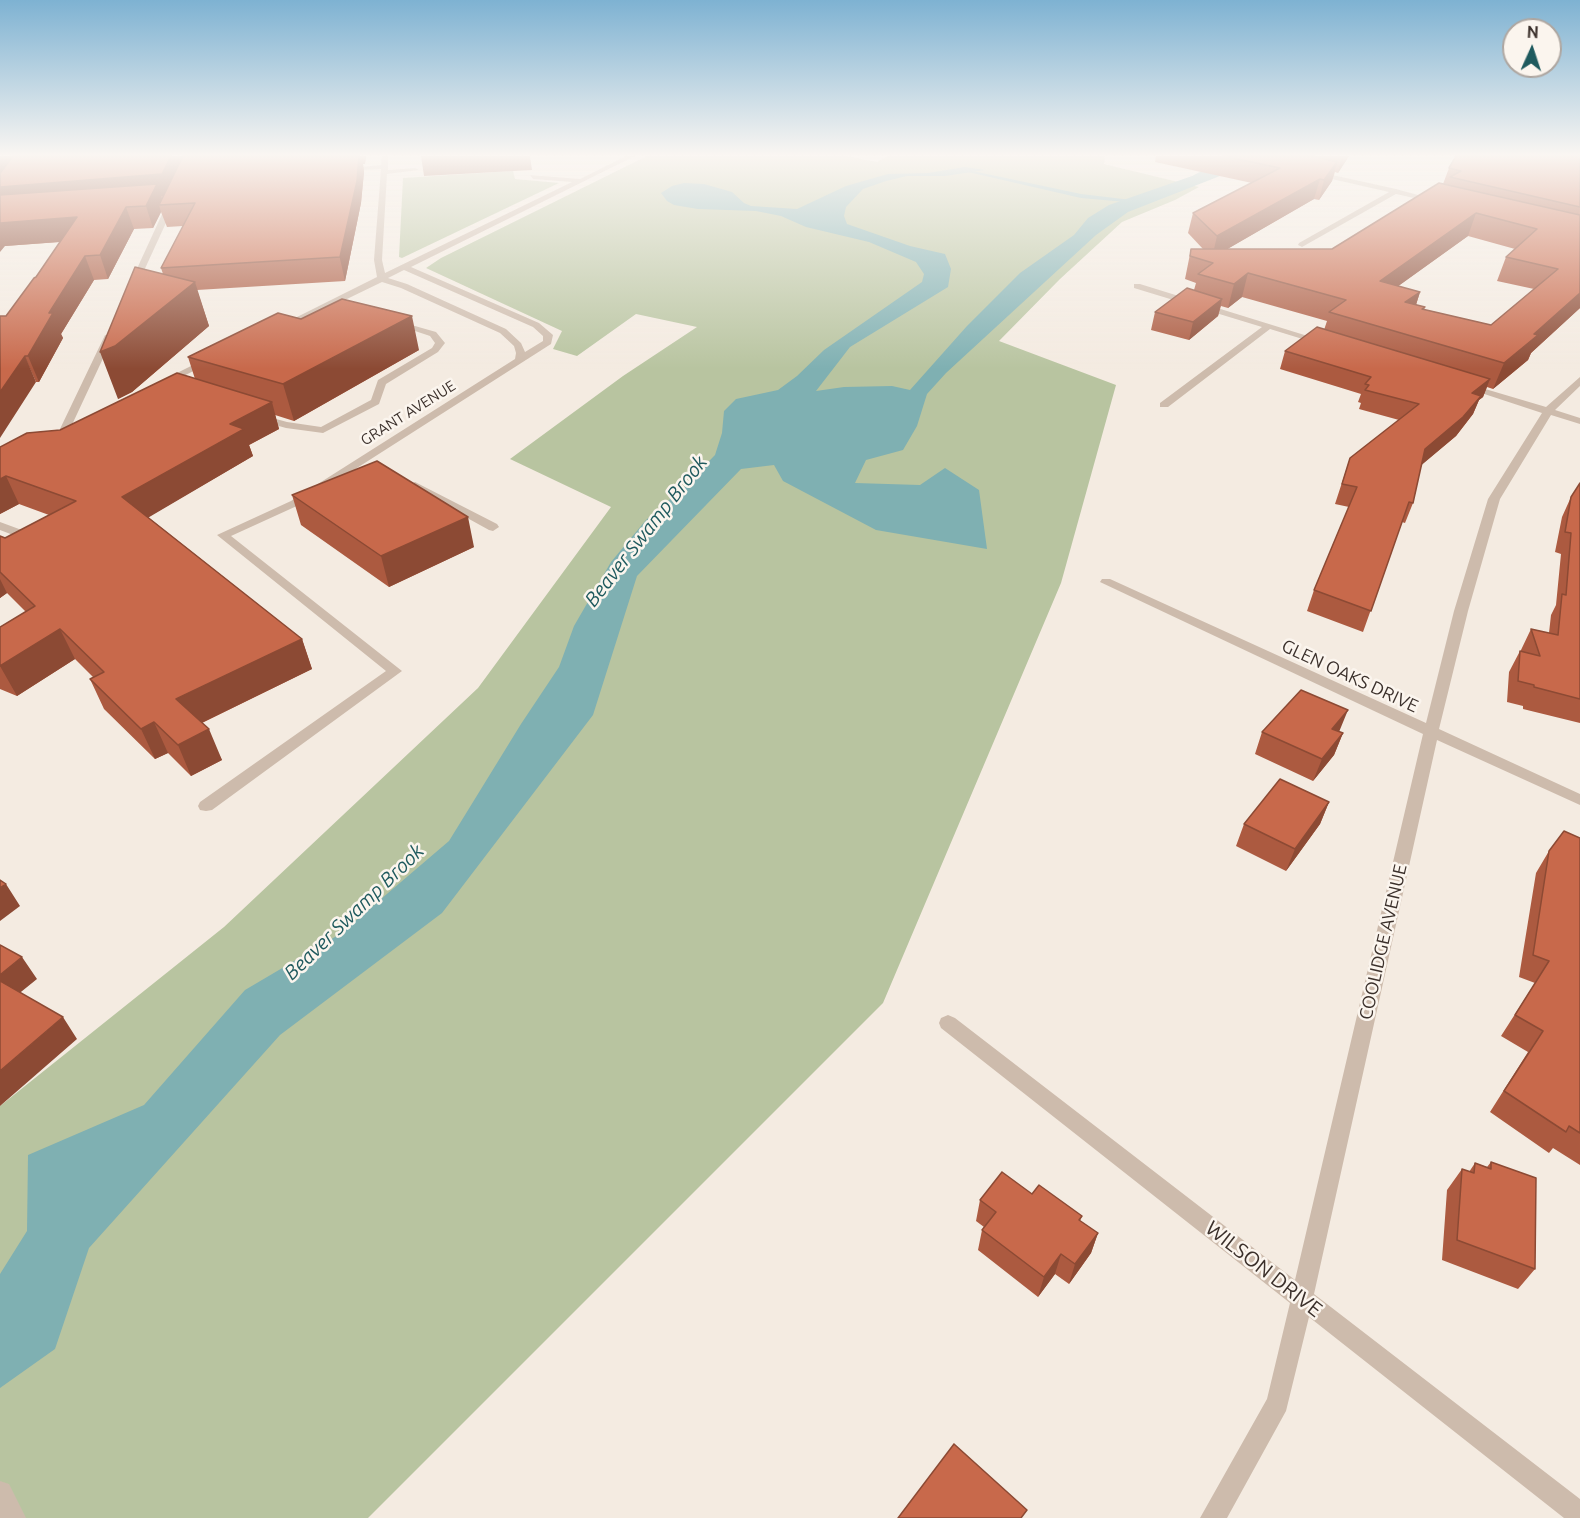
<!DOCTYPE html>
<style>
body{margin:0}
#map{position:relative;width:1580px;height:1518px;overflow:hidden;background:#f4ebe1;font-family:Ubuntu,sans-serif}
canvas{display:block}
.north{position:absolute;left:1502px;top:18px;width:60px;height:60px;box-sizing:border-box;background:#fbf5ee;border:2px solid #aea6a0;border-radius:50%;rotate:3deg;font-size:16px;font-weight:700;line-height:24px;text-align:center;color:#3b302b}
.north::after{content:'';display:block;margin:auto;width:21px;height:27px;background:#1f5a5e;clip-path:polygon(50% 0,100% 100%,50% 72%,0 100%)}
</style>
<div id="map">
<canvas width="1580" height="1518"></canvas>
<div class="north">N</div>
</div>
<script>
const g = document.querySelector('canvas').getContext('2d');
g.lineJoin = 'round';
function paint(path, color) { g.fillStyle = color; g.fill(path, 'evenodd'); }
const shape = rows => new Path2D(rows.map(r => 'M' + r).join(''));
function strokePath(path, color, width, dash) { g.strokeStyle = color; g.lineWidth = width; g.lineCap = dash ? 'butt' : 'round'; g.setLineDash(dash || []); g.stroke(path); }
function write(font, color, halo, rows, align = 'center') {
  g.font = font + ' Ubuntu,sans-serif'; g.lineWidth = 5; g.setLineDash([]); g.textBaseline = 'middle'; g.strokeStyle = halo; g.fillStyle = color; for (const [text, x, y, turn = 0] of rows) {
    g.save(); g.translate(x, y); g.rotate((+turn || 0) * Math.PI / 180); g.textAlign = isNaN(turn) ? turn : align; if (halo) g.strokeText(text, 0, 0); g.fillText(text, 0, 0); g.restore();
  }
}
paint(shape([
 [647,156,847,156,877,162,887,156,1105,156,1104,164,1199,187,1175,200,1122,222,1060,279,999,341,1116,385,1061,583,883,1003,368,1518,14,1518,0,1491,0,1106,224,927,478,688,611,507,510,459,623,376,697,327,636,314,577,356,553,349,562,331,426,268,441,258],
 [513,171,515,179,559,183,402,258,399,257,403,178]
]), '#b8c4a0');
paint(shape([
 [1253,156,1220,176,1128,212,1096,235,946,373,927,394,917,426,903,450,866,460,855,483,920,485,945,468,979,490,987,549,876,530,783,481,774,465,741,469,637,576,593,715,442,913,280,1035,89,1248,55,1349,0,1388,0,1274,27,1231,28,1155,144,1105,245,990,340,934,449,841,521,724,559,667,574,626,611,562,646,520,684,487,715,455,722,433,724,411,736,399,778,390,797,376,824,350,922,282,924,274,916,262,869,242,806,227,781,216,756,211,698,209,674,205,667,201,661,193,672,186,684,183,704,184,732,192,744,203,751,206,797,209,846,186,888,174,928,173,965,167,985,170,945,176,907,176,886,181,863,189,846,207,844,216,847,224,910,246,945,254,951,269,948,287,850,347,816,391,844,387,892,386,910,390,967,326,1020,273,1074,235,1088,218,1109,205,1192,176,1221,161]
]), '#7fb0b2');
paint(shape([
 [968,170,1081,194,1140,201,1137,203,1081,198,968,172,960,173,958,172,968,170]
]), '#7fb0b2');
paint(shape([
 [382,156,388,156,388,170,415,168,419,170,387,174,382,260,385,273,572,182,533,179,530,175,580,179,626,156,635,156,411,267,539,323,553,335,551,344,299,505,231,536,402,671,212,810,206,811,200,810,198,806,200,802,386,671,217,535,291,501,515,359,516,353,514,346,500,333,401,288,382,282,285,329,277,327,377,277,374,260,381,169,344,171,340,169,381,165,382,156],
 [404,270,533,327,543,336,543,341,525,352,521,343,506,329,407,284,388,278,404,270],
 [1310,170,1396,189,1440,201,1436,203,1396,194,1302,247,1298,245,1299,243,1389,192,1310,174,1310,170],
 [169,199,176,201,137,286,130,288,129,286,169,199],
 [1134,284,1140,284,1327,342,1322,345,1270,329,1168,407,1160,407,1160,403,1262,327,1134,288,1134,284],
 [394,320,436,332,445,343,438,352,386,384,379,404,323,433,286,428,254,419,254,415,258,414,287,422,321,427,371,400,378,380,432,348,435,343,430,336,394,324,394,320],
 [105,335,113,337,70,429,61,431,60,429,105,335],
 [205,359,213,361,166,385,157,383,205,359],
 [1580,377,1580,386,1555,410,1580,418,1580,424,1551,415,1500,499,1468,611,1439,729,1580,794,1580,805,1437,740,1314,1294,1580,1499,1580,1518,1564,1518,1309,1317,1286,1411,1227,1518,1200,1518,1267,1399,1290,1303,941,1028,939,1023,941,1018,948,1015,955,1018,1295,1280,1423,734,1100,582,1102,579,1110,579,1426,723,1454,611,1488,499,1542,413,1460,386,1465,383,1546,407,1580,377],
 [415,482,497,524,499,527,493,531,489,530,411,487,409,485,415,482],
 [0,522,38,536,40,539,34,543,0,530,0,522],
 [0,1481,9,1484,26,1518,0,1518,0,1481]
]), '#cdbbac');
paint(shape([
 [0,156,366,156,365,164,363,164,364,172,361,203,345,281,197,290,209,326,132,392,118,399,163,274,161,268,183,226,167,227,161,212,153,228,134,229,108,279,94,280,61,334,63,338,39,382,36,382,6,316,36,277,60,242,5,246],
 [1156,156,1349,156,1338,173,1335,172,1332,181,1319,200,1314,199,1227,249,1332,249,1443,184,1449,168,1580,156,1580,308,1531,353,1528,360,1493,389,1487,387,1483,397,1479,400,1473,414,1456,436,1421,465,1413,503,1405,523,1402,522,1363,632,1307,611,1314,590,1349,507,1335,504,1350,458,1399,420,1359,409,1361,403,1358,402,1361,394,1280,369,1285,351,1324,330,1327,321,1242,297,1228,308,1221,306,1218,316,1189,340,1151,330,1155,312,1194,290,1196,283,1185,279,1191,249,1203,249,1188,233,1193,213,1252,183,1155,162],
 [1468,236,1515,249,1506,257,1497,281,1534,289,1491,325,1424,310,1425,307,1416,305,1420,292,1398,286],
 [419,350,294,421,275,415,279,429,249,445,253,456,148,517,302,639,312,669,202,723,222,760,191,776,168,753,155,759,104,709,90,679,93,677,75,659,17,696,0,689,0,627,26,612,7,593,0,598,0,536,5,538,49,515,19,504,0,514,0,447,60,430,195,379,188,357],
 [1580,483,1580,723,1523,709,1523,706,1507,702,1509,672,1520,651,1521,651,1521,650,1531,629,1549,633,1551,615,1556,605,1561,554,1555,552,1562,517,1571,497],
 [292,495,474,547,389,587,301,525],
 [1262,732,1339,732,1343,733,1334,755,1313,781,1255,754],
 [1329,802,1320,824,1286,871,1236,846,1244,824],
 [1580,838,1580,1165,1553,1148,1549,1153,1490,1112,1528,1052,1501,1036,1535,983,1519,977,1536,873,1549,851],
 [1491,1162,1535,1269,1518,1289,1442,1260,1447,1190,1462,1169,1469,1172,1475,1163,1487,1167],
 [1032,1194,1082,1216,1080,1221,1098,1233,1091,1253,1069,1284,1055,1274,1038,1297,978,1250,982,1230,984,1227,976,1221,980,1200]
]), '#ac5a40');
paint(shape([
 [0,156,188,156,185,161,179,161,181,170,169,196,161,196,164,205,159,205,161,212,153,228,146,206,0,209],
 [317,156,366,156,365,164,363,164,364,172,361,203,345,281],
 [421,156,530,156,532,170,424,176],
 [1342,156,1349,156,1338,173],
 [1337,162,1332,181,1319,200,1324,180],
 [1320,179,1314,199,1212,258,1217,236],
 [126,207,134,229,108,279,100,255],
 [1476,213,1468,236,1372,305,1380,281],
 [77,217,85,240,5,246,0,252,0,223],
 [85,256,94,280,61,334,63,338,39,382,28,356,49,313],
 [1248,273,1242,297,1228,308,1234,284],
 [195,282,209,326,132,392,118,399,100,352],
 [1420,292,1412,317,1405,302],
 [1580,293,1580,308,1531,353,1528,360,1493,389,1504,363,1534,334],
 [1222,299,1218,316,1189,340,1193,322],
 [412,316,419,350,294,421,283,384],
 [25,356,36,382,0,438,0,392],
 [1490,379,1483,397,1479,400,1473,414,1456,436,1418,468,1425,449,1472,393],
 [272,402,279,429,249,445,253,456,134,526,122,497,230,424],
 [6,476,19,504,0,514,0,479],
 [468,517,474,547,389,587,381,556],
 [0,579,7,593,0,598],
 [60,629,75,659,17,696,0,666],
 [302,639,312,669,189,729,176,699],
 [1348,710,1339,732,1332,729],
 [154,722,168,753,155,759,141,729],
 [209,729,222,760,191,776,178,745],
 [1343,733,1334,755,1313,781,1322,759],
 [1329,802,1320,824,1286,871,1295,849],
 [6,884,20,906,0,921,0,888],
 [22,957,37,979,11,1000,0,984,0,975],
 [63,1017,77,1039,0,1106,0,1071],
 [1098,1233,1091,1253,1069,1284,1075,1264],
 [1061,1254,1055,1274,1038,1297,1044,1277]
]), '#8c4a34');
const building = shape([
 [13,156,171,156,162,174,0,187,0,172,1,172,13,156],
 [183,156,359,156,357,181,340,257,161,268,195,203,159,205,183,156],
 [1223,156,1313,156,1337,162,1324,180,1320,179,1217,236,1193,213,1280,168,1223,156],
 [1456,156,1580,156,1580,207,1450,177,1461,171,1449,168,1456,156],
 [1439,183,1580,215,1580,293,1534,334,1538,335,1504,363,1329,312,1346,300,1248,273,1234,284,1198,274,1213,263,1190,256,1191,249,1332,249,1439,183],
 [1476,213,1537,229,1506,257,1558,269,1491,325,1422,309,1425,307,1405,302,1420,292,1380,281,1476,213],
 [157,184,146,206,126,207,100,255,85,256,49,313,53,313,28,356,25,356,0,392,0,316,6,316,34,278,36,277,77,217,0,223,0,195,157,184],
 [135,267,195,282,115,346,100,352,135,267],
 [1187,288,1222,299,1193,322,1155,312,1187,288],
 [342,299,412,316,283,384,188,357,278,313,301,319,342,299],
 [1317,327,1490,379,1472,393,1481,396,1463,417,1425,449,1413,503,1409,502,1371,611,1314,590,1357,487,1342,484,1350,458,1419,404,1365,390,1369,385,1365,384,1371,377,1285,351,1317,327],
 [177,373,272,402,230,424,244,429,122,497,302,639,176,699,209,729,178,745,154,722,141,729,90,679,104,672,60,629,0,666,0,627,35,606,0,572,0,536,5,538,76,501,6,476,0,479,0,447,27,433,60,430,177,373],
 [377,461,468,517,381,556,292,495,377,461],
 [1580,483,1580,699,1534,687,1534,685,1518,681,1520,651,1540,656,1531,629,1558,635,1562,594,1566,595,1571,533,1565,532,1571,497,1580,483],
 [1301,690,1348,710,1332,729,1343,733,1322,759,1262,732,1301,690],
 [1280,779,1329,802,1295,849,1244,824,1280,779],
 [1564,831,1580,838,1580,1133,1569,1126,1566,1132,1504,1091,1543,1031,1515,1015,1549,961,1533,955,1549,851,1564,831],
 [0,880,6,884,0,888,0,880],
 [0,945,22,957,0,975,0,945],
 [0,981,63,1017,0,1071,0,981],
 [1491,1162,1536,1178,1535,1269,1457,1240,1462,1169,1474,1173,1475,1163,1491,1169,1491,1162],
 [1002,1172,1032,1194,1039,1185,1082,1216,1079,1220,1098,1233,1075,1264,1061,1254,1044,1277,982,1230,996,1212,980,1200,1002,1172],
 [954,1444,1027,1510,1021,1518,898,1518,954,1444]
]);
paint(building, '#c8694b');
strokePath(building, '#8c4a34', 1.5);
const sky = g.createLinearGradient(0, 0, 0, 369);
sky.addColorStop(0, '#7eb2d2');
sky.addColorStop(0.42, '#faf6f2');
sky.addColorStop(1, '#faf6f200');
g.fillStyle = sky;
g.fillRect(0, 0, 1580, 369);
write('15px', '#3b302b', '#fbf5ee', [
 ["GRANT AVENUE",408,413,-32]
]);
write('18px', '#3b302b', '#fbf5ee', [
 ["GLEN OAKS DRIVE",1350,676,25],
 ["COOLIDGE AVENUE",1383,942,-77]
]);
write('italic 20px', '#1f5a5e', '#fbf5ee', [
 ["Beaver Swamp Brook",646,531,-52],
 ["Beaver Swamp Brook",354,912,-44]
]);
write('21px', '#3b302b', '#fbf5ee', [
 ["WILSON DRIVE",1264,1269,38]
]);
</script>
